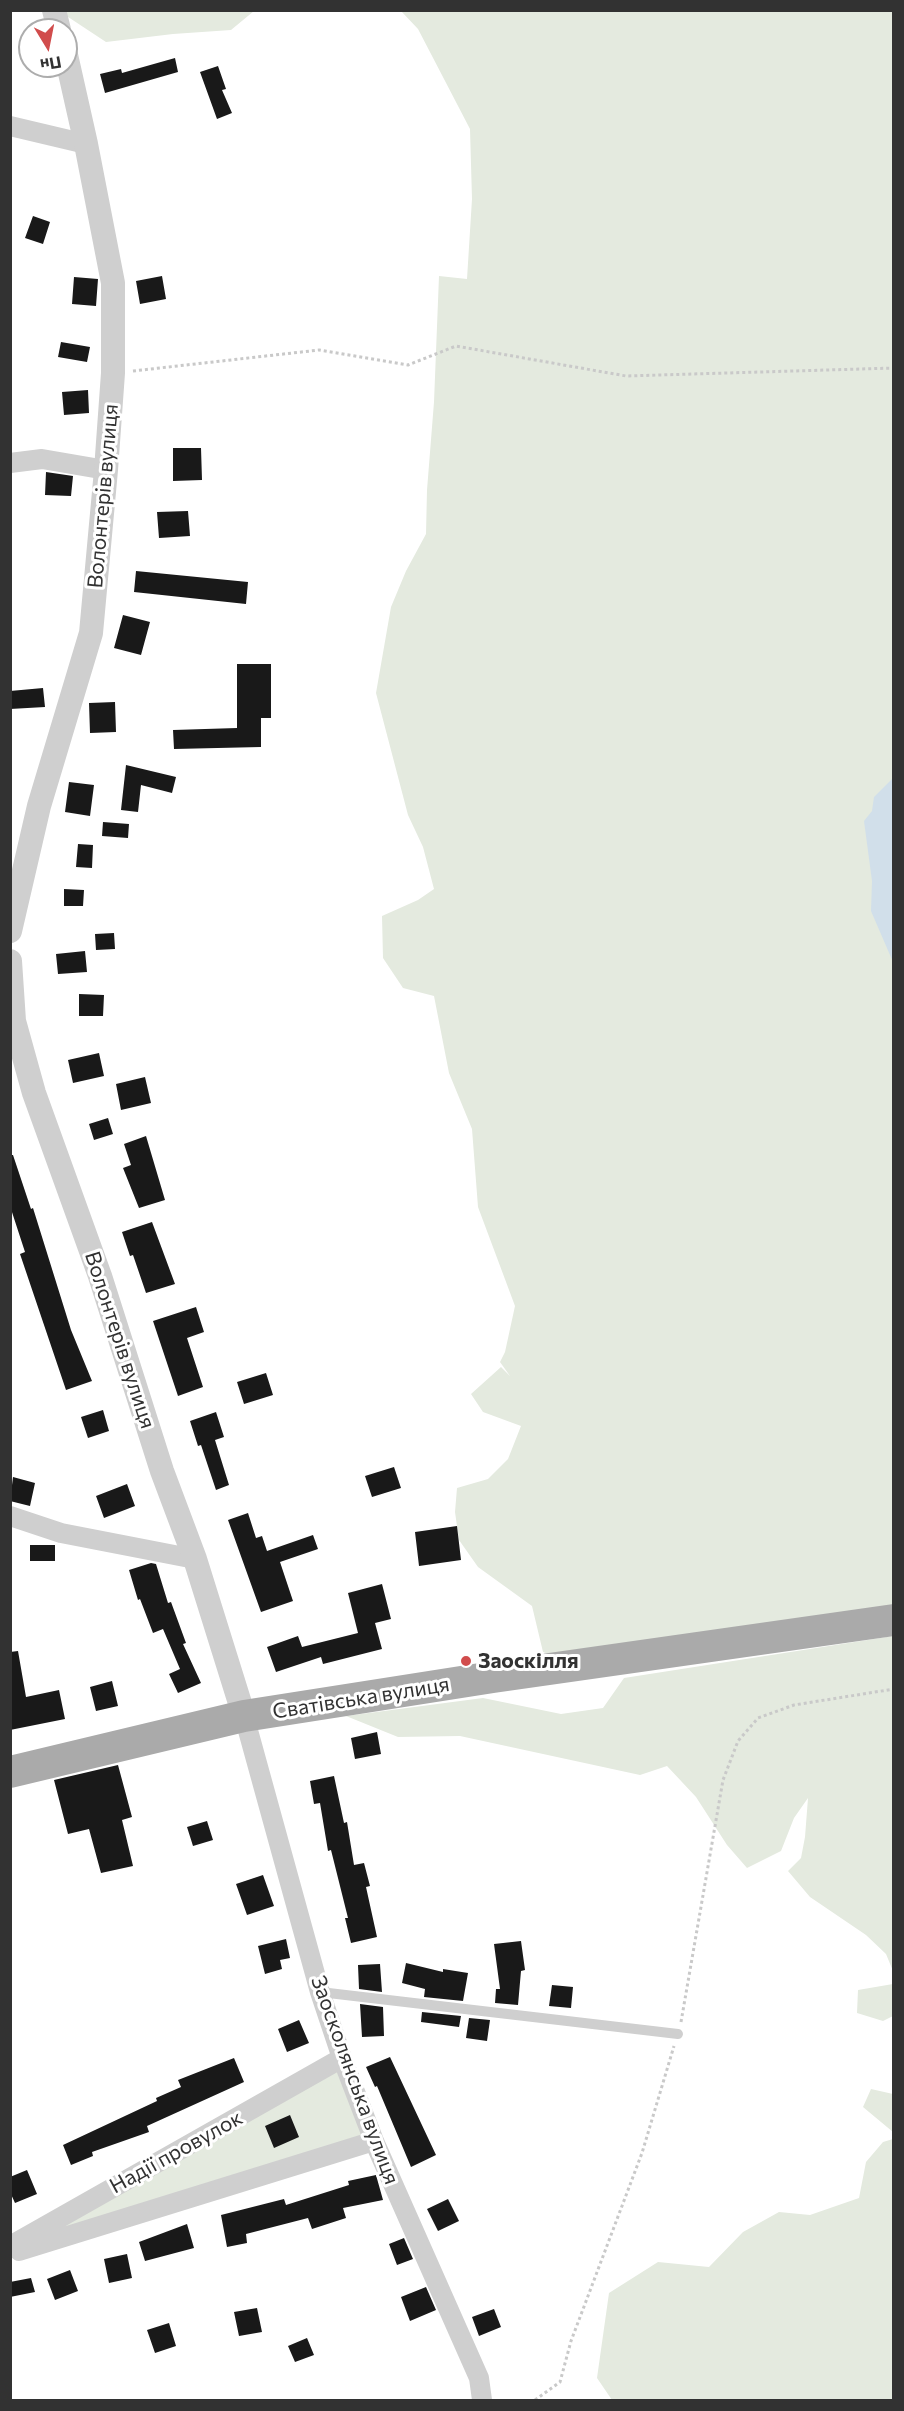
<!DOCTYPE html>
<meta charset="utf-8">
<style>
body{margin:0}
#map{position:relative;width:904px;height:2411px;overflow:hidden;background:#fff;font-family:Commissioner,sans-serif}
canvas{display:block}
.frame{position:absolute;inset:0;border:12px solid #323232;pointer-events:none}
.north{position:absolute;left:18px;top:18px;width:60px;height:60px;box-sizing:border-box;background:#fff;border:2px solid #adadad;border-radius:50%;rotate:170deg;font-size:16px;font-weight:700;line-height:24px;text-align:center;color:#323232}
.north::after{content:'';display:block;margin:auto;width:21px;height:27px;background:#d14c4c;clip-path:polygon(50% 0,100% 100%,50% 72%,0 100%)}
</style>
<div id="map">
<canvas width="904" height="2411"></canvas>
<div class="frame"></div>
<div class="north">Пн</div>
</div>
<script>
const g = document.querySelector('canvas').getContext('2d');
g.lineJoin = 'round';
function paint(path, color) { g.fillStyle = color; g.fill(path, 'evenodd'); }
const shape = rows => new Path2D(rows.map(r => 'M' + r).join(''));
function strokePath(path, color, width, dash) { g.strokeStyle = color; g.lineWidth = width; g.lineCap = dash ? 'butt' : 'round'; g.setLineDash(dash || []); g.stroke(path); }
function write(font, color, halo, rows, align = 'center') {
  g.font = font + ' Commissioner,sans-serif'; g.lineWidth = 6; g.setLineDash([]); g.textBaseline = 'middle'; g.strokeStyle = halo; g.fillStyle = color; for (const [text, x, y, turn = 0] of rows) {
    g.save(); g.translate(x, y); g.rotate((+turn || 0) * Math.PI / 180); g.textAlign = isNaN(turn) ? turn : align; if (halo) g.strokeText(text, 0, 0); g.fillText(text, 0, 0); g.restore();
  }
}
paint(shape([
 [59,11,254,11,231,30,173,34,106,42],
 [401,11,893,11,893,1614,570,1662,543,1652,532,1606,478,1567,459,1540,455,1512,457,1488,488,1479,508,1459,521,1426,483,1412,471,1394,501,1367,510,1376,500,1362,505,1352,515,1306,478,1207,472,1129,449,1073,434,996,403,988,383,958,382,916,418,900,434,889,423,847,408,815,376,693,391,607,406,571,426,534,427,490,434,402,439,276,467,279,472,199,470,129,418,29],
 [893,1636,893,1971,886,1954,866,1935,810,1897,788,1871,801,1858,805,1837,808,1798,794,1818,781,1851,747,1868,727,1845,696,1797,667,1766,640,1775,460,1736,398,1737,346,1716,483,1698,561,1714,603,1708,624,1678],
 [893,1984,893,2016,883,2021,857,2013,858,1990],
 [342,2058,374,2141,11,2253],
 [871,2089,893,2094,893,2132,863,2107],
 [893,2139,893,2400,612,2400,597,2378,609,2293,658,2262,709,2267,743,2232,779,2212,810,2215,859,2198,866,2162,883,2142]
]), '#e4eadf');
paint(shape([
 [893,778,892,829,893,962,871,911,872,881,864,821,872,811,874,797]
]), '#d1dfea');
paint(shape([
 [175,58,178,72,105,93,100,74,121,69,122,73],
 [218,66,226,89,222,90,232,113,217,119,200,72],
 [33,216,50,222,43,244,25,238],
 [162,276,166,299,140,304,136,281],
 [74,277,98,279,96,306,72,304],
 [61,342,90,347,87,362,58,357],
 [88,390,89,413,64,415,62,392],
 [173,448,201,448,202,480,173,481],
 [46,472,73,476,71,496,45,495],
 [188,511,190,536,159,538,157,512],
 [136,571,248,582,246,604,134,592],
 [123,615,150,622,141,655,114,648],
 [237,664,271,664,271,718,261,718,261,747,174,749,173,730,237,728],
 [43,688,45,707,10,709,10,691],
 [115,702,116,732,90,733,89,703],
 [126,765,176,777,172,793,141,785,138,812,121,810],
 [69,782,94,785,90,816,65,812],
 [103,822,129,824,128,838,102,836],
 [78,844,93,845,92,868,76,867],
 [64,889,84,890,83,906,64,906],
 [114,933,115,949,96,950,95,934],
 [85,951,87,972,58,974,56,954],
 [79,994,104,995,103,1016,79,1016],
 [99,1053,104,1076,73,1083,68,1060],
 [145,1077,151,1103,121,1110,116,1084],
 [108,1118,113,1134,94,1140,89,1124],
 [146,1136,165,1200,139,1208,123,1168,131,1165,124,1144],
 [10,1155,13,1155,31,1209,33,1208,71,1330,92,1381,66,1390,20,1254,25,1252,10,1206],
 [152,1222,175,1284,146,1293,133,1255,130,1256,122,1232],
 [196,1307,204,1332,187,1338,203,1387,178,1396,153,1321],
 [266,1373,273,1395,244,1404,237,1382],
 [103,1410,109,1431,88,1438,81,1417],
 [216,1412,224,1437,215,1440,229,1485,216,1490,201,1445,198,1446,190,1421],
 [394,1467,401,1488,372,1497,365,1476],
 [13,1477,35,1483,30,1506,10,1501],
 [127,1484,135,1506,104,1518,96,1496],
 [248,1513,256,1538,262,1536,267,1551,313,1535,318,1549,280,1562,293,1601,261,1612,228,1520],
 [457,1526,461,1560,419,1566,415,1532],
 [30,1545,55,1545,55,1561,30,1561],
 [151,1563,156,1564,168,1603,171,1602,186,1643,183,1644,201,1683,178,1693,169,1674,180,1669,163,1629,153,1633,140,1599,138,1600,129,1570],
 [382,1584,391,1619,375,1623,382,1649,323,1664,321,1657,276,1672,267,1647,298,1636,302,1647,358,1633,348,1593],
 [18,1651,26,1697,59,1690,65,1719,10,1730,10,1652],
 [112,1681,118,1706,96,1711,90,1687],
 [377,1732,381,1754,355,1759,351,1738],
 [118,1765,132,1817,122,1820,133,1866,101,1873,89,1829,68,1834,54,1780],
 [334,1776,344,1823,347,1822,354,1865,364,1863,370,1886,366,1887,377,1937,351,1943,345,1918,348,1918,331,1850,328,1851,320,1803,314,1804,310,1781],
 [207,1821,213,1840,193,1846,187,1827],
 [263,1875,274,1906,247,1915,236,1884],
 [286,1939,290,1958,280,1960,282,1969,265,1974,258,1946],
 [521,1941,525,1970,521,1971,518,2005,495,2003,496,1989,500,1989,494,1944],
 [406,1963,443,1972,443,1969,468,1973,463,2001,424,1997,425,1989,402,1983],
 [380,1964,382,1992,359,1989,358,1965],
 [552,1985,573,1987,571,2008,549,2006],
 [360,2004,383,2007,384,2036,362,2037],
 [422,2012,461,2016,459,2027,421,2022],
 [469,2018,490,2020,487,2041,466,2038],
 [299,2020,309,2043,287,2052,278,2029],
 [390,2057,436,2155,411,2167,377,2086,375,2087,366,2067],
 [234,2058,244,2082,147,2126,149,2132,92,2152,93,2156,71,2165,63,2145,157,2101,156,2098,181,2087,178,2080],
 [290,2115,299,2137,274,2148,265,2126],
 [27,2170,37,2194,15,2203,10,2192,10,2177],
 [376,2175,383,2200,343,2208,346,2218,312,2229,308,2218,246,2234,247,2243,227,2247,221,2215,284,2199,286,2205,349,2185,348,2181],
 [448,2199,459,2221,438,2231,427,2209],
 [187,2224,194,2248,145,2261,139,2242],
 [404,2238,413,2259,397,2265,389,2244],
 [127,2254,132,2278,109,2283,104,2259],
 [70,2270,78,2291,55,2300,47,2279],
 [31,2278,35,2292,10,2297,10,2282],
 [426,2287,436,2310,410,2321,401,2297],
 [257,2308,262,2332,239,2336,234,2312],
 [494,2309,501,2327,479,2336,472,2317],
 [169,2323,176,2346,155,2353,147,2330],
 [307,2338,314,2355,295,2362,288,2346]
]), '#191919');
strokePath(shape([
 [133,371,319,350,408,365,456,346,626,376,894,368],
 [681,2022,723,1780,738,1741,758,1718,794,1705,894,1689],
 [535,2400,560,2382,571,2341,642,2153,674,2046]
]), '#c9c9c9', 3, [3, 3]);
strokePath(shape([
 [320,1992,678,2034]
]), '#cfcfcf', 10);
strokePath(shape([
 [10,126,86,144],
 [10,463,42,459,106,470],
 [10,1516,61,1533,195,1559],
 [244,1716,320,1992,342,2058,374,2141,479,2378,482,2400],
 [10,2246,342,2058],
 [19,2251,374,2141]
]), '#cfcfcf', 20);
strokePath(shape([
 [54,10,59,30],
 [10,931,39,806,91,633,106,470,113,373,113,283,86,144,66,55],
 [10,961,14,1021,34,1093,100,1276,162,1471,195,1559,244,1716]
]), '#cfcfcf', 24);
strokePath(shape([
 [10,1772,244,1716,493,1677,894,1620]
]), '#aaa', 32);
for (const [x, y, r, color] of [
 [466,1661,6,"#d14c4c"]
]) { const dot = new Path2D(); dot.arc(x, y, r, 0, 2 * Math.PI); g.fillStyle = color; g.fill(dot); strokePath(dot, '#fff', 2); }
write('21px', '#323232', '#fff', [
 ["Волонтерів вулиця",103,496,-85],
 ["Волонтерів вулиця",120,1340,72],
 ["Сватівська вулиця",361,1698,-9],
 ["Заосколянська вулиця",355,2080,70],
 ["Надії провулок",176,2152,-29]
]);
write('bold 21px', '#323232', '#fff', [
 ["Заоскілля",478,1661]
], 'left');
</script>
